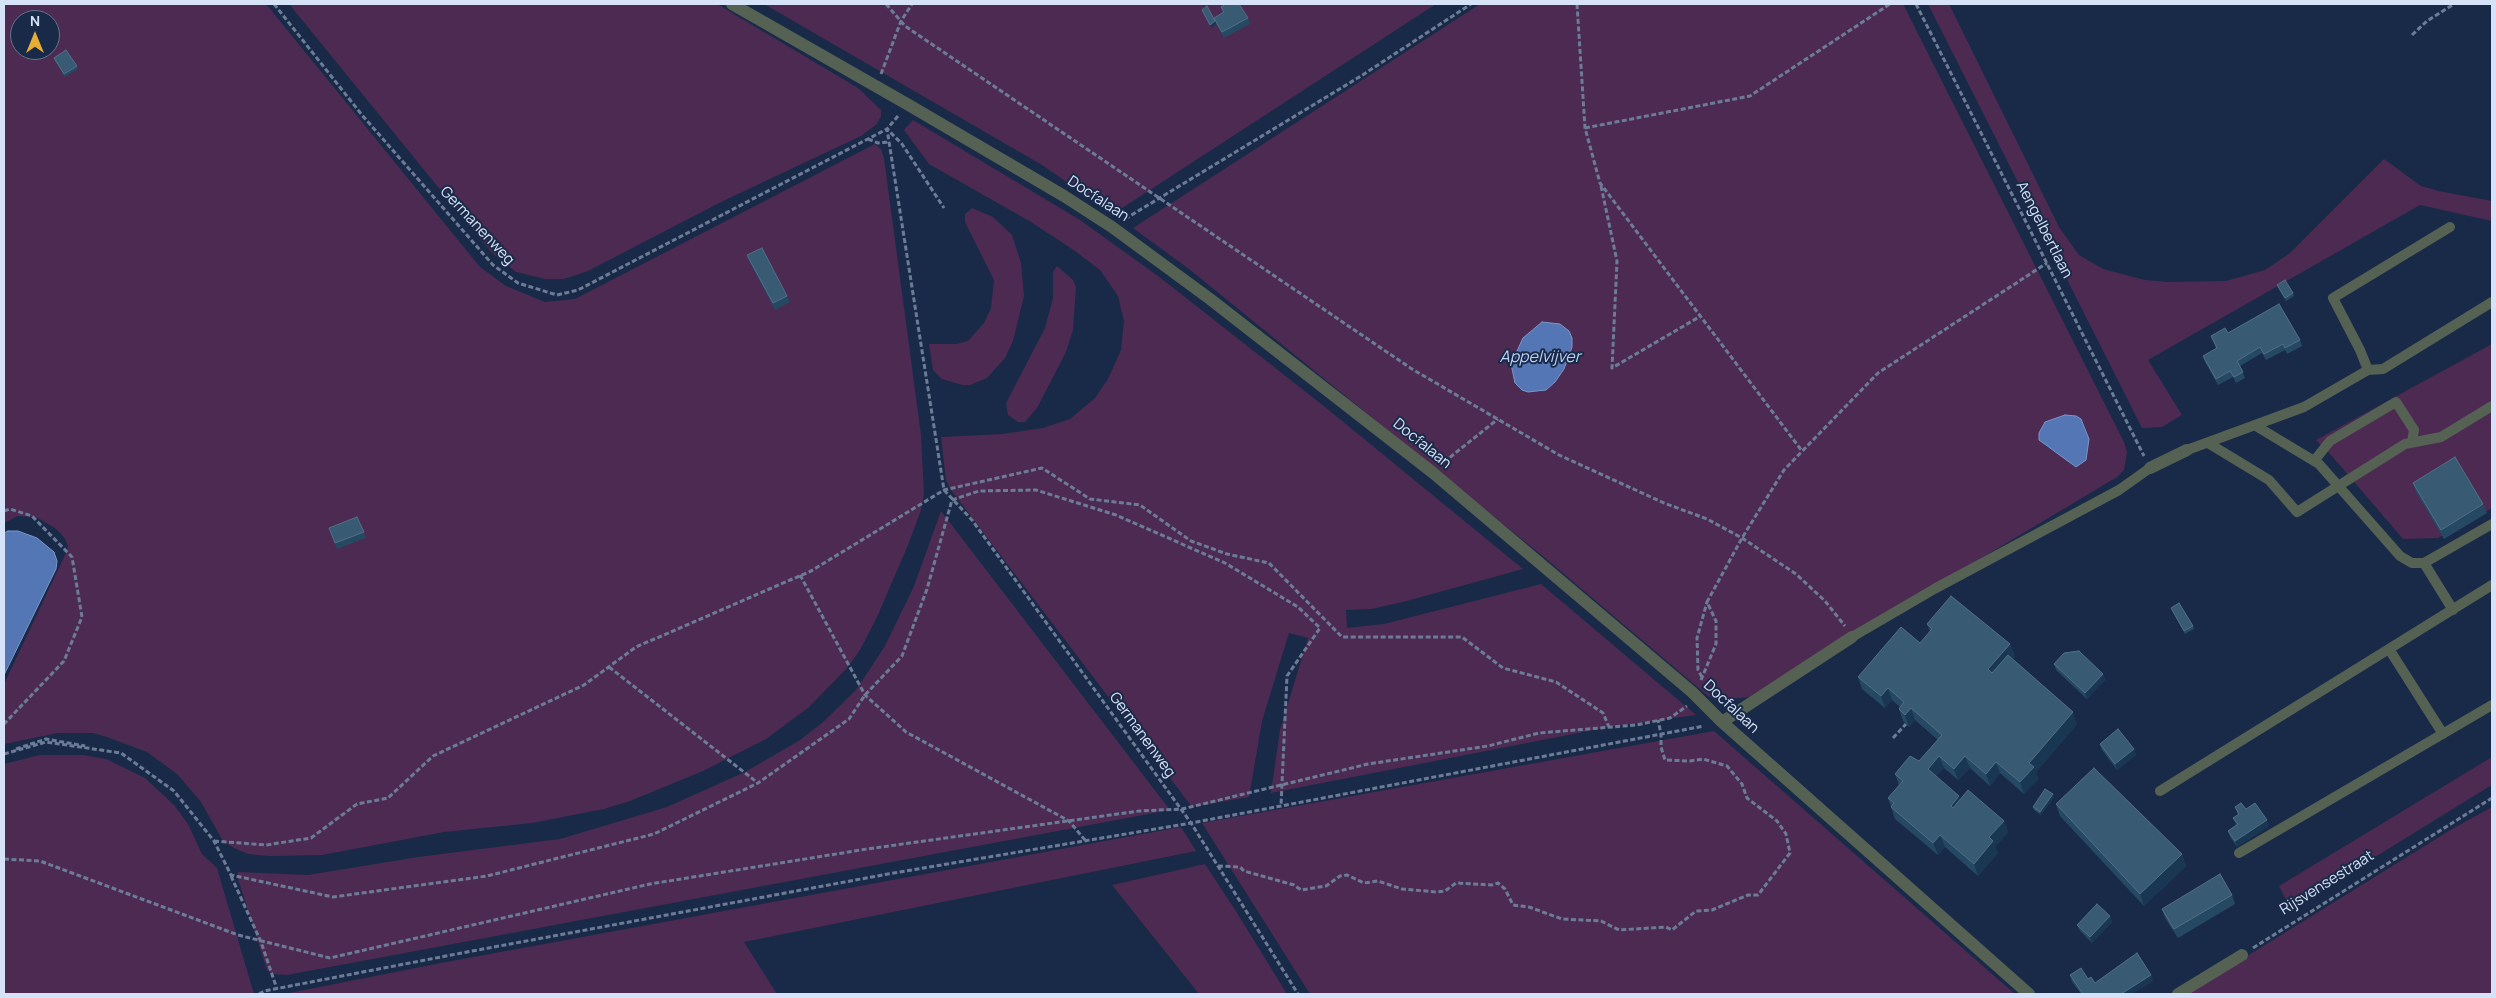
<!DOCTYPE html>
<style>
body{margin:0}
#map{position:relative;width:2496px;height:998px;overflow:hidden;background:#192a49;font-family:Manrope,sans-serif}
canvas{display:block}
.frame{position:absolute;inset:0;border:5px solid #d6e2f7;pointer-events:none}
.north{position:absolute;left:10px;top:10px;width:50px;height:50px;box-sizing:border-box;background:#192a49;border:1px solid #65748f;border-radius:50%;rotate:0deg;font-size:14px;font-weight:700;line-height:20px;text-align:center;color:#d6e2f7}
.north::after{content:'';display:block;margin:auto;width:18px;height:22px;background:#e5ad35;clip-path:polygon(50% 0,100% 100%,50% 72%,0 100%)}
</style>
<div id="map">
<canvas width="2496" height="998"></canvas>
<div class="frame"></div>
<div class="north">N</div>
</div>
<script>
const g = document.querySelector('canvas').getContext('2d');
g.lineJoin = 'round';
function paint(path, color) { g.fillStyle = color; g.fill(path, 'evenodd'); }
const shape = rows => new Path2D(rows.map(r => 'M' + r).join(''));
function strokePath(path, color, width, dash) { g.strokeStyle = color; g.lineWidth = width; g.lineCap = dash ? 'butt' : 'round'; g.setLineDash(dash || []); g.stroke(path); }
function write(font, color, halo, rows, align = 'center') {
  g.font = font + ' Manrope,sans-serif'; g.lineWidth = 4; g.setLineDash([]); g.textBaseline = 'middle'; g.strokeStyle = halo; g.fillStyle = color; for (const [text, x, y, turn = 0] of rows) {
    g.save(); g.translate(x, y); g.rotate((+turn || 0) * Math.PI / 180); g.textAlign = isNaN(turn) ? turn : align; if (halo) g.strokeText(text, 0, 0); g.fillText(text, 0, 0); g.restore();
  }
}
paint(shape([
 [4,4,266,4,480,267,506,286,545,302,575,299,875,144,881,149,884,158,921,435,924,494,921,510,908,545,877,617,860,650,847,668,808,708,766,739,703,771,630,801,604,809,532,823,444,832,322,855,270,856,248,854,234,848,223,841,201,802,177,774,147,752,107,737,93,733,58,733,4,744,4,684,66,553,68,546,64,537,55,528,36,517,18,516,4,523],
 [20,20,50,20,50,50,20,50],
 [289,4,717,4,858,88,881,110,881,116,877,124,861,136,721,202,588,271,564,279,545,279,516,272,491,252],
 [764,4,1436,4,1113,214,1042,165],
 [1480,4,1903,4,2124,442,2127,452,2124,470,2117,477,1749,697,1716,700,1708,696,1545,558,1189,269,1133,228],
 [1572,338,1572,347,1564,369,1538,392],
 [2084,424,2089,439,2073,466,2062,455,2045,446],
 [1928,4,1949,4,2059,227,2079,255,2103,269,2145,280,2168,282,2226,281,2265,270,2290,253,2384,159,2421,186,2438,191,2492,201,2492,221,2420,205,2148,360,2182,415,2162,427,2142,428],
 [913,120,1080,220,1162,279,1325,407,1523,569,1403,602,1371,609,1346,610,1347,628,1384,624,1541,584,1696,715,1609,727,1271,793,1280,730,1308,638,1289,633,1262,721,1249,797,1192,807,951,490,946,480,941,437,1002,434,1043,428,1070,419,1095,398,1108,379,1121,350,1124,321,1118,296,1100,270,1075,251,1031,222,929,164,904,130],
 [972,208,993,217,1012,235,1021,263,1024,296,1013,341,1005,358,987,378,970,385,962,385,942,379,933,370,929,344,956,344,968,341,984,323,991,308,994,280,965,222,965,214],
 [1057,266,1073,280,1076,287,1073,330,1066,352,1037,408,1025,422,1018,422,1008,415,1006,403,1045,328,1053,298,1053,272],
 [2492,344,2492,508,2438,538,2403,539,2331,455,2316,440],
 [941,511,1170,810,287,975,273,974,267,970,238,879,238,872,308,875,418,857,560,839,667,807,745,772,800,740,822,723,856,690,885,646,914,586],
 [1714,731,2015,994,1310,994,1202,823],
 [40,755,83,755,106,759,145,778,174,805,188,824,202,854,217,868,254,994,4,994,4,764],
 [2492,757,2492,787,2490,786,2291,909,2279,886],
 [2492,807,2492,994,2186,994,2452,829],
 [1181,827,1196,851,744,942,777,994,284,994,441,963],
 [1205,864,1237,913,1287,994,1199,994,1112,885]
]), '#4c2a52');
const water = shape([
 [1542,322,1560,324,1569,331,1572,338,1572,347,1564,369,1555,382,1546,390,1528,392,1522,390,1515,383,1511,364,1523,338,1542,322],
 [2065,415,2076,416,2081,419,2089,439,2086,460,2076,467,2039,440,2039,433,2045,422,2065,415],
 [8,531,18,531,37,538,54,552,57,561,56,569,4,675,4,533,8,531]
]);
paint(water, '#5476b5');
strokePath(water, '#7b96c9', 1);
strokePath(shape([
 [274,4,362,115,493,265,518,283,557,295,578,290,887,129,902,144,944,208],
 [886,4,905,26,1412,369,1559,455,1664,503,1707,519,1742,538,1796,574,1825,601,1845,626],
 [1577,4,1585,128,1600,183,1802,451],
 [1916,4,2144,456],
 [2412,35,2427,21,2454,4],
 [881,74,901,21,912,4],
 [898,116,887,129,944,490,972,520,1191,823,1298,994],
 [1585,128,1750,96,1890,4],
 [868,139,878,143,889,142],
 [1601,186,1617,261,1612,368,1699,317],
 [1125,219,1361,76,1471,4],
 [1444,462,1498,419],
 [952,500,979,491,1036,490,1116,515,1225,563,1298,607,1320,628,1287,676,1281,805],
 [4,511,10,509,32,516,72,557,82,617,64,661,4,724],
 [800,575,865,695,906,732,1069,821,1085,840],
 [609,667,758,783],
 [1702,677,1698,670,1697,638,1707,602],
 [1701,680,1716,644,1716,621,1707,602,1742,538,1784,470,1878,373,2047,263],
 [1893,738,1906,724],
 [16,749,46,739,85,746],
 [4,754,46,742,121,753,174,791,214,841,231,875,333,897,487,876,654,834,758,783,849,719,865,695,902,656,927,589,952,500],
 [214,841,266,845,311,838,357,804,388,798,433,756,584,685,636,647,811,571,944,490,1042,468,1090,499,1140,505,1191,541,1227,554,1269,563,1342,637,1462,637,1503,668,1556,682,1603,713,1609,727],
 [4,859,40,861,238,935,330,958,650,884,867,849,1139,811,1182,809,1368,764,1488,746,1539,733,1636,725,1670,718,1687,706],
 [1218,866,1240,867,1244,871,1294,885,1301,890,1326,886,1340,876,1347,875,1364,883,1378,881,1402,889,1437,892,1445,891,1456,883,1492,885,1498,883,1505,889,1513,905,1529,907,1562,919,1601,921,1619,930,1666,927,1672,930,1696,911,1712,910,1748,895,1758,895,1790,853,1786,834,1777,821,1747,798,1742,784,1727,766,1703,759,1690,761,1665,760,1661,747,1661,734,1658,720],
 [231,876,261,942,277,989],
 [2253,948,2492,798],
 [259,994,264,991,467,952,888,874,1191,823,1704,726]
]), '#6d7c96', 3, [5, 2.5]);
strokePath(shape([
 [2368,370,2360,350,2333,298,2450,227],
 [2256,426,2319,464,2400,556,2412,563,2424,563,2492,524],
 [2208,443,2269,480,2297,512,2405,444,2441,437,2492,406],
 [2187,450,2304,407,2368,370,2383,369,2492,302],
 [2314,461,2330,441,2396,402,2414,430,2412,442],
 [2424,563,2453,610],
 [1852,637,1936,588,2119,490,2150,468],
 [2389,649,2443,734],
 [2160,791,2492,585],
 [2239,853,2492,705]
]), '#556253', 10);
strokePath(shape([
 [732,4,907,104,1064,196,1112,227,1210,299,1432,472,1692,692,1722,722,2029,994],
 [2150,468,2187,450],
 [1722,722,1852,637],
 [2178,994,2242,955]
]), '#556253', 12);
paint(shape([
 [1221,7,1248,18,1250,24,1224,38,1216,24,1212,28,1202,10,1215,21,1223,13],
 [54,58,77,66,78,69,65,77,55,61],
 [747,255,787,296,790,302,775,310,749,261],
 [2277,285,2293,293,2294,296,2286,301],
 [2228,333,2300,340,2302,346,2287,354,2285,350,2266,360,2262,353,2240,366,2245,378,2236,383,2233,377,2218,385,2205,362,2203,356,2216,348,2211,336],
 [2413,483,2483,504,2487,513,2444,539,2416,492],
 [357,517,366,538,337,549,329,528],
 [2171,608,2193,626,2194,629,2185,634],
 [1927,624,2010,644,2015,656,2012,659,2077,724,2036,772,2038,779,2024,794,2000,773,1990,786,1970,768,1958,780,1944,768,1936,776,1960,799,2004,821,2008,832,1995,847,1998,853,1978,876,1945,847,1938,855,1895,819,1888,798,1899,785,1895,774,1919,761,1938,740,1915,720,1909,727,1903,721,1899,709,1900,707,1892,700,1885,708,1862,689,1858,677,1920,643,1930,632],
 [2054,664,2103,674,2105,680,2087,699,2056,670],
 [2100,744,2134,749,2136,755,2117,770,2102,750],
 [2054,797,2041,815,2034,810,2033,807],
 [2056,804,2182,854,2186,866,2144,906,2060,816],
 [2235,807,2246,809,2269,826,2237,847,2230,837,2228,831,2236,825,2233,818,2238,815],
 [2232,895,2235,904,2178,938,2165,918,2162,909],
 [2110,916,2112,922,2092,943,2080,931,2077,925],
 [2070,975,2088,979,2095,983,2151,975,2153,981,2132,994,2081,994,2072,982]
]), '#264963');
paint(shape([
 [1215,21,1216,24,1212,28,1210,25],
 [2010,644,2015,656,1992,681,1988,669],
 [2103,674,2105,680,2087,699,2085,693],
 [1888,688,1892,700,1885,708,1881,696],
 [1911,708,1915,720,1909,727,1905,715],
 [2073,712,2077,724,2036,772,2038,779,2024,794,2020,782,2029,763],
 [2134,749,2136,755,2117,770,2115,764],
 [1939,756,1944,768,1932,781,1928,769],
 [1965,756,1970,768,1958,780,1954,769],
 [1996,762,2000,773,1990,786,1986,774],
 [2053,794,2054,797,2041,815,2040,812],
 [1959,796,1964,808,1955,818,1951,806],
 [2267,820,2269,826,2237,847,2235,841],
 [2004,821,2008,832,1995,847,1998,853,1978,876,1974,864,1989,837],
 [1940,835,1945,847,1938,855,1933,843],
 [2182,854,2186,866,2144,906,2140,894],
 [2110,916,2112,922,2092,943,2090,937],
 [2151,975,2153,981,2132,994,2121,994]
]), '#193652');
const building = shape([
 [1226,4,1239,4,1248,18,1222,32,1214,18,1224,12,1221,7,1226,4],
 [1207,6,1215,21,1210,25,1202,10,1207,6],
 [66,50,77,66,64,74,54,58,66,50],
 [762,248,787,296,773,303,747,255,762,248],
 [2285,280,2293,293,2285,298,2277,285,2285,280],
 [2279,304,2300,340,2285,348,2283,344,2264,354,2260,347,2237,361,2243,372,2234,377,2230,371,2216,379,2203,356,2217,348,2211,336,2225,328,2228,333,2279,304],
 [2455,457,2483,504,2441,530,2413,483,2455,457],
 [357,517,364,532,335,543,329,528,357,517],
 [1951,596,2010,644,1988,669,1992,673,2008,655,2073,712,2029,763,2034,767,2020,782,1996,762,1986,774,1965,756,1954,769,1939,756,1928,769,1959,796,1951,806,1953,808,1968,790,2004,821,1989,837,1993,841,1974,864,1940,835,1933,843,1891,807,1894,803,1888,798,1903,781,1895,774,1910,756,1919,761,1942,735,1911,708,1905,715,1899,709,1904,702,1888,688,1881,696,1858,677,1901,627,1920,643,1932,629,1927,624,1951,596],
 [2179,603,2193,626,2184,631,2171,608,2179,603],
 [2079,651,2103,674,2085,693,2054,664,2064,653,2079,651],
 [2118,729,2134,749,2115,764,2100,744,2118,729],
 [2094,768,2182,854,2140,894,2056,804,2094,768],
 [2045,789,2053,794,2040,812,2033,807,2045,789],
 [2241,803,2246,809,2255,803,2267,820,2235,841,2228,831,2238,824,2233,818,2239,814,2235,807,2241,803],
 [2220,874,2232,895,2174,929,2162,909,2220,874],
 [2097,904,2110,916,2090,937,2077,925,2097,904],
 [2137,953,2151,975,2121,994,2083,994,2070,975,2081,968,2088,979,2091,977,2095,983,2137,953]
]);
paint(building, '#395a73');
strokePath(building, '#526f88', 1);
write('15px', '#d6e2f7', '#192a49', [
 ["Docfalaan",1098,199,33],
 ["Germanenweg",477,226,47],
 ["Aengelbertlaan",2044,230,63],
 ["Docfalaan",1422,444,39],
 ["Docfalaan",1731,707,43],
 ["Germanenweg",1142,735,54],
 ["Rijsvensestraat",2327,883,-32]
]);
write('italic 16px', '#bed2f6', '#192a49', [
 ["Appelvijver",1540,358]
]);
</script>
